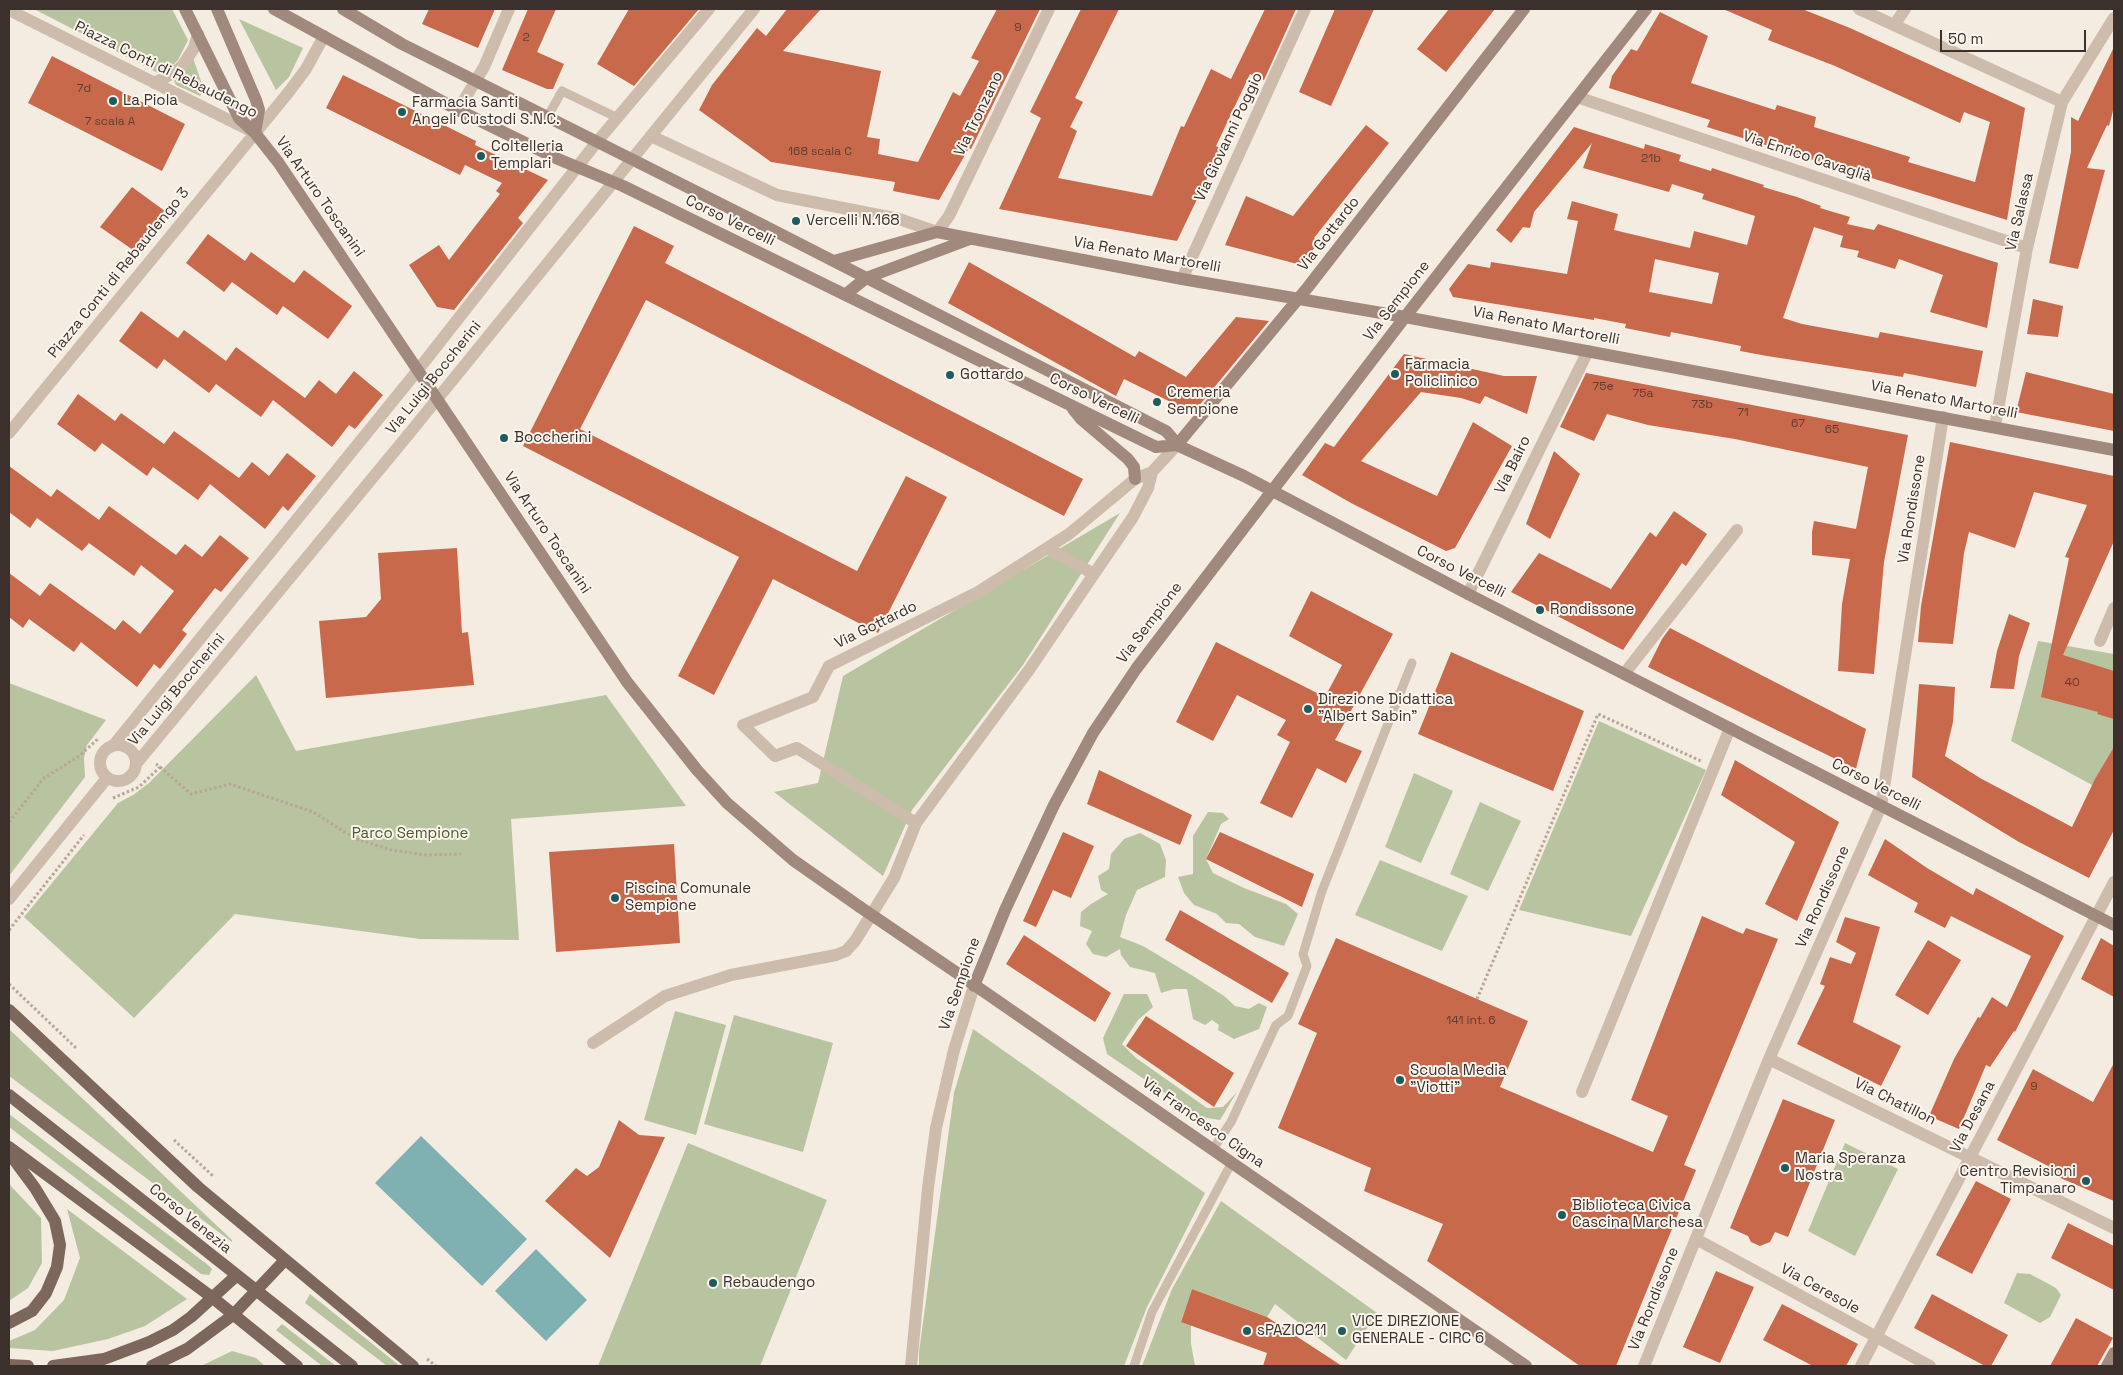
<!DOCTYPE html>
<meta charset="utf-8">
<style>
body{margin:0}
#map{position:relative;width:2123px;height:1375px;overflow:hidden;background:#f4ebe1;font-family:"Space Grotesk",sans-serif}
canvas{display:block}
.frame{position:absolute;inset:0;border:10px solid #3b302b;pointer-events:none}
.scale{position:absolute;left:1940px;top:30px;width:146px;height:22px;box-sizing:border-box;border:2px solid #3b302b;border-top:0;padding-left:6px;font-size:15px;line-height:18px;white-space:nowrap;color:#3b302b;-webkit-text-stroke:4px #fbf5ee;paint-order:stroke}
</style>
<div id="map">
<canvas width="2123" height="1375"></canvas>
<div class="frame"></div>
<div class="scale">50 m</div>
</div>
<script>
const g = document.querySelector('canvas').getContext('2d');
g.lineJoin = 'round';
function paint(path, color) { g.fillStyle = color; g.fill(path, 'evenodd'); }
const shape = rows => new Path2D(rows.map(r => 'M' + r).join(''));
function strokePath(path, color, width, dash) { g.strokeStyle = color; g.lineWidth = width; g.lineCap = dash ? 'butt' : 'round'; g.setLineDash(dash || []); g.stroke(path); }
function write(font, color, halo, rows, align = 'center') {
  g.font = font + ' "Space Grotesk",sans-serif'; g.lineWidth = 4; g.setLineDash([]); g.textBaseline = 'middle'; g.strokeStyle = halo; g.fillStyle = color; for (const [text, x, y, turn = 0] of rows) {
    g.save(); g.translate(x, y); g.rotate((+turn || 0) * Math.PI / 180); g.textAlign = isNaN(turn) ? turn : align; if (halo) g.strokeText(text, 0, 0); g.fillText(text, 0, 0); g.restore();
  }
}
paint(shape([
 [34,9,172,9,188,40,178,60,172,66,158,73],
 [239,19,303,48,289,77,276,90],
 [193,58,204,90,200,96,176,85,174,81,174,78],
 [1120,513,1023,665,912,810,883,876,774,792,818,783,843,676],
 [2038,641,2114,654,2114,761,2112,761,2094,786,2011,741],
 [256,675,296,751,606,695,686,806,511,819,519,940,420,939,235,914,134,1018,24,917,118,803,133,795,149,783],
 [9,683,106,720,87,745,84,758,85,777,9,876],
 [1599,721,1706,770,1631,936,1519,910],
 [1414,773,1453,791,1421,863,1385,847],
 [1480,802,1521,821,1488,891,1450,874],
 [1208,812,1223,813,1229,819,1221,824,1206,859,1213,873,1244,888,1286,904,1298,914,1284,946,1255,937,1239,924,1226,923,1217,914,1194,905,1184,893,1178,877,1193,874,1193,836],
 [1140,833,1160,844,1166,860,1165,877,1137,890,1126,915,1120,937,1143,946,1193,976,1224,996,1235,1006,1249,1009,1259,1003,1267,1007,1259,1029,1234,1039,1218,1030,1219,1025,1212,1020,1205,1025,1193,1019,1187,989,1174,989,1161,993,1155,973,1130,967,1121,955,1120,949,1106,957,1093,954,1086,944,1092,931,1080,926,1081,912,1091,904,1108,894,1101,890,1098,876,1109,869,1111,854,1124,839],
 [1380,860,1468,896,1442,951,1355,915],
 [1124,994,1147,994,1153,1007,1138,1020,1122,1044,1136,1058,1207,1108,1223,1107,1237,1092,1220,1120,1200,1117,1107,1054,1103,1038],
 [675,1011,726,1025,696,1135,644,1120],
 [734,1015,833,1043,803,1152,704,1124],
 [9,1029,232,1240,232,1242,9,1076],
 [973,1029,1205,1193,1147,1307,1124,1366,919,1366,919,1352,954,1093],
 [9,1114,208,1265,212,1269,209,1275,201,1274,9,1127],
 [688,1143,827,1200,760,1366,598,1366],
 [1845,1143,1898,1169,1855,1256,1808,1231],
 [9,1184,41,1218,42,1263,28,1288,9,1301],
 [1221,1201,1377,1313,1346,1360,1275,1304,1267,1317,1192,1289,1181,1321,1191,1325,1191,1344,1195,1366,1142,1366,1172,1289],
 [67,1209,187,1299,145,1326,108,1339,53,1351,9,1348,9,1341,35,1330,64,1300,80,1258],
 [2017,1273,2030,1274,2056,1288,2061,1295,2050,1317,2040,1323,2004,1303],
 [310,1294,400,1366,387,1366,305,1303],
 [282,1324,336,1366,322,1366,276,1330],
 [232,1351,256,1358,265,1366,201,1366]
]), '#b8c4a0');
paint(shape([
 [421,1136,527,1239,482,1286,375,1183],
 [536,1249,587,1300,546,1341,495,1291]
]), '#7fb0b2');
paint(shape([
 [429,9,495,9,478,48,422,24],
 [528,9,556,9,537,52,564,64,553,89,547,89,502,70],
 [629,9,699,9,634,86,597,64],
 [787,9,821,9,783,51,881,71,867,137,880,139,878,154,918,162,953,92,960,96,979,61,971,58,997,9,1040,9,971,149,969,148,939,200,893,191,895,182,771,162,699,110,712,85,757,28,766,36],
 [1081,9,1119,9,1075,98,1083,102,1070,127,1077,131,1058,178,1152,196,1181,126,1184,127,1211,69,1231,79,1265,9,1296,9,1264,80,1250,74,1216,146,1221,149,1177,241,999,209,1041,118,1030,112],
 [1335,9,1374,9,1331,106,1299,92],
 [1449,9,1495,9,1446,72,1417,49],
 [1723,9,1802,9,1850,28,2025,108,2007,220,1707,127,1710,120,1609,88,1612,76,1631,49,1637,51,1660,12,1708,36,1691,83,1775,110,1777,105,1816,117,1814,127,1910,157,1908,162,1975,182,1990,122,1964,112,1960,123,1835,66,1768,40,1772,30],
 [2114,47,2114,107,2109,126,2107,125,2087,168,2105,170,2078,269,2049,263,2071,152,2071,117,2078,121],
 [52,56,185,124,162,171,28,103],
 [343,75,476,141,475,145,548,180,518,218,523,223,454,310,437,307,409,265,439,245,449,260,500,194,496,191,502,183,465,165,460,175,326,108],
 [1366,125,1389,143,1314,238,1319,242,1301,265,1225,245,1246,196,1293,216],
 [1574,127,1644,149,1645,144,1681,155,1679,161,1711,171,1712,168,1764,185,1763,187,1797,197,1821,206,1820,208,1850,217,1847,224,1874,230,1878,224,1998,263,1987,328,1930,312,1943,275,1899,259,1895,269,1857,257,1859,251,1840,247,1843,236,1814,227,1783,318,1802,324,1878,338,1880,332,1983,351,1976,387,1904,373,1903,377,1767,356,1740,351,1741,346,1671,332,1670,337,1625,328,1626,324,1594,318,1594,320,1453,297,1449,289,1468,264,1490,268,1491,262,1567,274,1578,221,1567,219,1572,201,1618,214,1614,230,1690,248,1694,231,1747,245,1755,216,1702,199,1704,194,1672,184,1669,192,1583,168,1592,143,1534,212,1530,228,1523,227,1511,243,1496,230],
 [1655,259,1719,273,1712,304,1649,292],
 [132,187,169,214,133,250,100,227],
 [634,226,674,246,665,263,1083,479,1064,516,646,300,580,429,857,571,906,476,947,497,878,633,773,579,714,695,678,676,739,557,523,446],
 [208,234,245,261,251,252,294,283,304,270,352,306,328,339,283,306,277,315,232,282,224,292,186,263],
 [969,262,1135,357,1139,351,1186,377,1236,317,1269,321,1193,413,1124,379,1116,396,948,303],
 [2033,299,2063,306,2058,337,2027,334],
 [141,311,178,338,184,330,226,361,236,347,305,398,319,380,336,394,354,371,383,395,355,429,349,425,332,447,273,400,261,417,216,384,209,393,164,359,157,369,119,341],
 [1404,354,1504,376,1537,376,1527,414,1485,396,1480,404,1461,398,1421,392,1361,461,1437,496,1473,422,1512,446,1455,548,1446,551,1351,503,1302,475,1325,443,1334,447],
 [2026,372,2114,394,2114,431,2016,412],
 [1586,373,1908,435,1884,562,1874,674,1838,671,1842,604,1850,559,1812,555,1812,532,1814,521,1856,529,1868,467,1735,439,1648,425,1607,414,1594,441,1560,427],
 [78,394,115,421,121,413,164,444,174,431,239,478,252,462,269,476,287,453,316,476,288,511,283,506,265,529,210,484,198,500,153,467,147,476,102,443,95,452,57,424],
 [1950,442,2114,476,2114,541,2063,655,2114,671,2114,719,2097,714,2098,712,2041,697,2069,558,2065,557,2087,505,2034,492,2015,548,1969,532,1964,553,1953,644,1918,642,1921,606],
 [1554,451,1580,474,1550,539,1526,524],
 [9,466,51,497,57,489,99,520,109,506,176,555,185,544,202,557,220,535,249,558,221,592,215,588,182,630,187,634,160,669,154,664,137,687,81,642,74,652,29,619,23,628,9,617,9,573,40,596,50,583,115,630,123,620,140,634,174,591,141,565,134,576,89,543,82,551,37,518,30,528,9,512],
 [1674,511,1707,534,1686,566,1682,563,1623,650,1511,592,1539,553,1611,589,1650,532,1656,537],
 [457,548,462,633,468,632,474,685,326,698,319,621,366,617,381,599,378,553],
 [1311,591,1393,634,1335,740,1362,751,1346,783,1317,768,1292,818,1260,803,1290,742,1277,735,1286,720,1237,695,1213,741,1176,722,1216,642,1325,697,1342,665,1289,636],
 [2009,614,2030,623,2019,656,2014,689,1990,688,1997,651],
 [1670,628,1866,729,1856,769,1648,667,1662,639],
 [1451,652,1584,711,1553,791,1418,734],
 [1919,684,1955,687,1953,722,1945,756,1980,778,2072,827,2095,779,2114,747,2114,830,2089,878,2019,842,1912,777],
 [1735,760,1839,822,1797,921,1765,904,1795,842,1721,795],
 [1099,770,1192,815,1180,845,1087,804],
 [1063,832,1094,846,1071,898,1053,890,1036,927,1023,921],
 [1220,832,1314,874,1302,907,1206,859],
 [1885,839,1927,868,1973,895,1976,888,2064,936,2015,1032,2014,1031,1990,1067,1986,1065,1959,1129,1929,1116,1954,1059,1978,1017,1980,1018,1992,997,2007,1007,2031,956,1951,916,1945,928,1914,912,1918,903,1868,875],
 [674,844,680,943,556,952,549,852],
 [1180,910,1289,973,1272,1003,1165,940],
 [1702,916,1743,934,1746,928,1778,939,1684,1165,1696,1170,1616,1366,1580,1366,1427,1261,1443,1224,1364,1191,1371,1168,1278,1128,1317,1033,1298,1024,1336,938,1528,1021,1500,1087,1653,1152,1668,1116,1631,1100],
 [1845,917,1880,927,1853,1022,1901,1046,1881,1086,1797,1044,1825,986,1820,984,1830,957,1851,964,1856,953,1836,942],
 [1024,935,1111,993,1095,1022,1006,964],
 [2101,938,2114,946,2114,997,2081,979],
 [1928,940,1961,960,1928,1015,1895,995],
 [1146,1016,1234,1073,1214,1107,1126,1046],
 [2114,1063,2114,1201,2051,1174,2054,1169,1997,1140,2033,1069,2093,1102],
 [1783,1099,1835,1120,1788,1237,1775,1232,1770,1242,1760,1246,1751,1242,1748,1236,1730,1228],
 [619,1120,639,1135,665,1137,610,1258,545,1201,576,1168,587,1176,599,1167],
 [1976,1181,2011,1199,1972,1274,1936,1255],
 [2068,1223,2114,1246,2114,1290,2051,1258],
 [1716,1271,1754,1287,1720,1363,1683,1347],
 [1192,1289,1267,1317,1342,1366,1263,1366,1267,1353,1181,1322],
 [1932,1294,2008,1335,1991,1366,1985,1366,1914,1328],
 [1782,1304,1858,1344,1846,1366,1813,1366,1763,1340],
 [2076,1318,2113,1338,2097,1366,2050,1366]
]), '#c8694b');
strokePath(shape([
 [160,767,191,794,230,784,313,812,354,838,391,850,426,855,461,854],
 [113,798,139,787,160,767,156,764],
 [9,822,44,778,79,756,99,738],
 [9,930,84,835],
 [9,984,76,1048],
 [1477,999,1598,714,1701,761],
 [174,1140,213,1176],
 [427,1359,436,1366]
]), '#b9a596', 3, [2.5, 2.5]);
strokePath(shape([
 [547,118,562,91,618,118],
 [1213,1149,1231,1122,1276,1025,1288,1016,1307,966,1303,954,1322,891,1412,663],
 [1134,1366,1152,1312,1232,1162]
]), '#cdbbac', 9);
strokePath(shape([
 [1859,9,2062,102],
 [9,10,249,130],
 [1895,24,1905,9],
 [154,83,174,73,183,65,194,48,198,34],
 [1577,97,2027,248],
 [458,110,484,67,509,9],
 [651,136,777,195,899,219,937,232,949,216,1049,9],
 [1182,279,1305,9],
 [1995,426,2027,248,2062,102,2114,18],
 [9,433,288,93,306,69,324,36],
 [1047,548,1094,574],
 [1468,594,1588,351],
 [2100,641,2114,608],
 [1624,674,1737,530],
 '100 763a18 18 0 1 1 36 0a18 18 0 1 1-36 0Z',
 [113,746,418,370,596,143,709,9],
 [136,764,408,435,754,9],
 [916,823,797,748,775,756,743,725,813,697,829,666,978,592,1069,534,1135,479,1152,472,1177,445],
 [9,899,107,778],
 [593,1043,665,996,731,975,836,955,846,951,855,941,894,878,916,823,1029,670,1094,574,1133,517,1148,488,1152,472],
 [1769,1059,2114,1228],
 [1582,1092,1730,728],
 [1696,1239,1930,1366],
 [911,1366,928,1188,936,1128,954,1050,974,986],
 [1644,1366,1769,1059,1881,806,1943,417],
 [1861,1366,2114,882]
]), '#cdbbac', 12);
strokePath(shape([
 [185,9,239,118,255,133,278,162,627,682,697,770,727,803,793,860,860,907],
 [217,9,256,100,259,110,255,133],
 [274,9,458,110,558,159,623,186,1156,447,1177,445],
 [343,9,402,44,761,224,1166,431,1179,446,1244,476,1468,594,2114,925],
 [834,261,937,232,1182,279,1405,317,2114,450],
 [845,295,866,278,970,239],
 [1073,409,1081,419,1128,459,1134,467,1135,479],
 [1177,445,1308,287,1524,9],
 [960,975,1526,1366],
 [974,986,1005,910,1054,805,1093,733,1136,669,1405,317,1646,9],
 [2107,1366,2114,1353]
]), '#a18a7d', 12);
strokePath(shape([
 [9,1010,198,1187,413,1366],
 [9,1095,352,1366],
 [9,1147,213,1298,297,1366],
 [9,1153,35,1188,55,1221,60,1245,57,1267,46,1293,32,1311,9,1323],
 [9,1365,28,1366],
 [53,1366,104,1359,149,1342,173,1330,191,1317,236,1276],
 [152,1366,187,1349,233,1315,285,1260]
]), '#7d675c', 12);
strokePath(shape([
 [860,907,960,975]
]), '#a18a7d', 12);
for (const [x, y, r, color] of [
 [113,101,5,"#1f5a5e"],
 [402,112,5,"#1f5a5e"],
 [481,156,5,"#1f5a5e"],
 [796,221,5,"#1f5a5e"],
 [1395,374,5,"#1f5a5e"],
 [950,375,5,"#1f5a5e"],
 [1157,402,5,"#1f5a5e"],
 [504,438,5,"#1f5a5e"],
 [1540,610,5,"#1f5a5e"],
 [1308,709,5,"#1f5a5e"],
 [615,898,5,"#1f5a5e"],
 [1400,1080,5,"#1f5a5e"],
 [1785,1168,5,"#1f5a5e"],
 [2086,1181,5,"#1f5a5e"],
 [1562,1215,5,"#1f5a5e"],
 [713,1283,5,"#1f5a5e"],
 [1247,1331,5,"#1f5a5e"],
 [1342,1331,5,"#1f5a5e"]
]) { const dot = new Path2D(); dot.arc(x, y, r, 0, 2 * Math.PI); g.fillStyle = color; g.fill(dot); strokePath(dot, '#fbf5ee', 2); }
write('12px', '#5e3e33', null, [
 ["9",1018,28],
 ["2",526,38],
 ["7d",84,89],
 ["7 scala A",110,122],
 ["168 scala C",820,152],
 ["21b",1651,159],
 ["75e",1603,387],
 ["75a",1643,394],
 ["73b",1702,405],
 ["71",1743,413],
 ["67",1798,424],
 ["65",1832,430],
 ["40",2072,683],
 ["141 int. 6",1471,1021],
 ["9",2034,1087]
]);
write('15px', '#3b302b', '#fbf5ee', [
 ["Piazza Conti di Rebaudengo",166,70,26],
 ["Via Tronzano",979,114,-64],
 ["Via Giovanni Poggio",1229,137,-65],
 ["Via Enrico Cavaglià",1807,157,18],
 ["Via Arturo Toscanini",320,197,55],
 ["Via Salassa",2020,212,-77],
 ["Corso Vercelli",730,221,26],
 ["Via Gottardo",1329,234,-52],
 ["Via Renato Martorelli",1147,255,10],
 ["Piazza Conti di Rebaudengo 3",119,273,-51],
 ["Via Sempione",1397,301,-52],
 ["Via Renato Martorelli",1546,326,11],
 ["Via Luigi Boccherini",434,378,-51],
 ["Corso Vercelli",1094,399,26],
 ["Via Renato Martorelli",1944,400,11],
 ["Via Bairo",1513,465,-64],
 ["Via Rondissone",1912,509,-81],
 ["Via Arturo Toscanini",547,533,56],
 ["Corso Vercelli",1461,572,27],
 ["Via Sempione",1150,623,-53],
 ["Via Gottardo",876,625,-26],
 ["Via Luigi Boccherini",177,690,-50],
 ["Corso Vercelli",1876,785,27],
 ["Via Rondissone",1823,897,-66],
 ["Via Sempione",960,984,-71],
 ["Via Chatillon",1895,1102,26],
 ["Via Desana",1973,1117,-62],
 ["Via Francesco Cigna",1203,1123,35],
 ["Corso Venezia",190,1219,39],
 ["Via Ceresole",1820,1289,29],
 ["Via Rondissone",1654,1299,-68]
]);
write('15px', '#3b302b', '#fbf5ee', [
 ["La Piola",123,101],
 ["Farmacia Santi",412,103],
 ["Angeli Custodi S.N.C.",412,120],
 ["Coltelleria",491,147],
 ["Templari",491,164],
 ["Vercelli N.168",806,221],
 ["Farmacia",1405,365],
 ["Policlinico",1405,382],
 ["Gottardo",960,375],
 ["Cremeria",1167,393],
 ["Sempione",1167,410],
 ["Boccherini",514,438],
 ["Rondissone",1550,610],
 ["Direzione Didattica",1318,700],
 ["\"Albert Sabin\"",1318,717],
 ["Piscina Comunale",625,889],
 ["Sempione",625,906],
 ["Scuola Media",1410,1071],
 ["\"Viotti\"",1410,1088],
 ["Maria Speranza",1795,1159],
 ["Nostra",1795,1176],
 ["Centro Revisioni",2076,1172,"right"],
 ["Timpanaro",2076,1189,"right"],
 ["Biblioteca Civica",1572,1206],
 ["Cascina Marchesa",1572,1223],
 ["Rebaudengo",723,1283],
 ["VICE DIREZIONE",1352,1322],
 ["GENERALE - CIRC 6",1352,1339],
 ["sPAZIO211",1257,1331]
], 'left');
write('15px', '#4a5a2e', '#fbf5ee', [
 ["Parco Sempione",410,834]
]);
</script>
